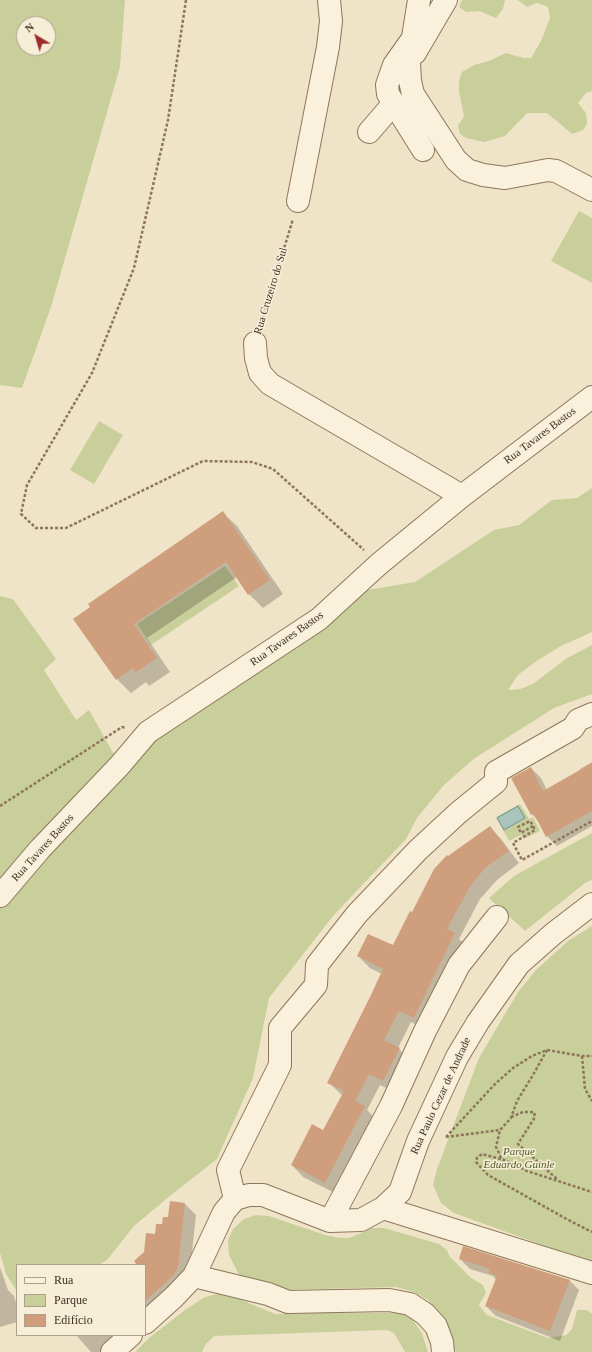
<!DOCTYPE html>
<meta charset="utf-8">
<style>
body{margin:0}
#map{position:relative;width:592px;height:1352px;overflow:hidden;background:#f0e4c8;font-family:Georgia,serif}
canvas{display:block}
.legend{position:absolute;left:16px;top:1264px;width:130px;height:72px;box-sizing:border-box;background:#f7eed8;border:1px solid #ada18e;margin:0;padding:5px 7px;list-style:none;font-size:12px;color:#3d2e20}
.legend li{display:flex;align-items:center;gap:8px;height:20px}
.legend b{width:20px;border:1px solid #ada18e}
.north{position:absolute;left:16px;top:16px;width:40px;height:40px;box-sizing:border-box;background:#f7eed8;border:1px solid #ada18e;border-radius:50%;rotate:322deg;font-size:11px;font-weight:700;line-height:16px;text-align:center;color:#3d2e20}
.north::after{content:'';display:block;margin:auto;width:14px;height:18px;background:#9e2a2b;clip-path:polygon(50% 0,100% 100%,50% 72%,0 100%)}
</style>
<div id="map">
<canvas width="592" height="1352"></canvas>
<ul class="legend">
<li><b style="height:5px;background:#faf1dc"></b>Rua</li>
<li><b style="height:11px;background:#c9cf9b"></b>Parque</li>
<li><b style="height:11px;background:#cf9f7d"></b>Edifício</li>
</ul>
<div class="north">N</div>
</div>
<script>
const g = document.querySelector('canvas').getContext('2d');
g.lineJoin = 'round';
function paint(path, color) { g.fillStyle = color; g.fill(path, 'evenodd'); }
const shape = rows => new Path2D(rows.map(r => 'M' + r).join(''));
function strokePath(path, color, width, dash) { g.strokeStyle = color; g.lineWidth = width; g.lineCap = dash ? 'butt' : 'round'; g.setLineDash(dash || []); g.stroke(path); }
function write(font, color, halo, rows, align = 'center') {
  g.font = font + ' Georgia,serif'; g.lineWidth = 3; g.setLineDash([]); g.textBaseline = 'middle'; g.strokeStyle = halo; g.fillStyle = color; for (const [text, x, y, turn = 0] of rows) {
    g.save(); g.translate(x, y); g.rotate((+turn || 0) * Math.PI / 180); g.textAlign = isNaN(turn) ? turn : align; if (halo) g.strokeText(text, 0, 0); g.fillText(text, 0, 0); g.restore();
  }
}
paint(shape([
 [0,0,125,0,120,67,51,307,22,388,0,385],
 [24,24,48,24,48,48,24,48],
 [462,0,505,0,503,9,496,18,479,11,466,12,459,7],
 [518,0,592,0,592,91,586,93,578,103,586,113,587,124,583,130,572,134,547,113,527,113,505,136,484,142,466,138,460,134,458,126,464,116,459,92,459,81,462,72,474,65,489,61,506,53,524,58,531,58,541,41,550,18,548,7,537,3,527,7],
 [579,211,592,218,592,283,551,261],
 [99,421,123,435,94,484,70,470],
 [592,488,592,632,561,646,535,662,518,675,508,690,520,689,533,684,567,658,592,645,592,694,554,708,475,758,444,785,417,818,406,839,333,916,269,998,253,1078,217,1159,171,1195,134,1226,107,1260,99,1265,17,1265,17,1297,16,1290,6,1274,0,1253,0,596,13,599,56,659,44,670,76,720,89,710,112,751,124,763,362,591,415,582,494,530,519,525,552,500,577,498],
 [225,566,239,586,151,645,137,624],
 [520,804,529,819,533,817,540,831,524,839,521,835,509,841,496,817],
 [592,833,592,880,585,883,525,931,489,898,514,876],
 [592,926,592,1263,454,1213,441,1203,433,1185,437,1169,479,1058,518,992,536,970,568,941],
 [256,1215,269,1216,325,1235,340,1238,349,1238,372,1228,384,1228,439,1244,447,1250,450,1257,471,1278,483,1285,486,1293,479,1305,487,1315,548,1338,566,1335,572,1329,577,1310,587,1310,592,1314,592,1352,456,1352,438,1313,428,1300,414,1292,396,1287,278,1290,256,1285,239,1275,229,1255,228,1240,233,1229,244,1219],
 [217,1294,239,1299,275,1314,315,1313,399,1313,408,1316,415,1323,422,1333,428,1352,405,1352,394,1333,387,1330,214,1336,205,1345,202,1352,135,1352,149,1338,185,1310,205,1297]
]), '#c9cf9b');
const water = shape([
 [518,806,525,818,504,830,497,818,518,806]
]);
paint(water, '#a9c4bc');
strokePath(water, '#6f938a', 1);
paint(shape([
 [223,513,237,526,283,594,263,608,249,594,237,577,147,638,170,672,149,686,146,682,131,693,117,679,75,619],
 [592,762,592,826,557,846,547,836,539,822,532,814,531,768,541,778,547,790,580,771,580,769],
 [490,827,501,839,519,863,497,880,480,899,459,939,466,945,425,1029,411,1022,398,1048,411,1061,395,1092,380,1085,367,1110,376,1119,337,1194,303,1177,292,1165,324,1131,342,1095,328,1082,382,974,370,968,358,956,393,947,412,913,448,857],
 [171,1202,185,1204,196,1215,189,1280,145,1317,145,1265,139,1265,156,1235,169,1218],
 [460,1259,569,1280,579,1290,560,1341,496,1316,486,1306,496,1280,493,1276,470,1269],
 [0,1267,8,1290,14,1296,17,1306,17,1322,0,1327],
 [76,1335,123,1335,103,1352,91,1352]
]), '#0003');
paint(shape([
 [223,511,270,580,248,595,226,562,134,624,157,658,135,673,133,668,116,680,73,619,90,607,88,604],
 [592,763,592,811,546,837,534,814,531,815,511,778,531,767,543,791],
 [490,826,509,851,485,868,469,888,447,929,455,933,414,1018,399,1011,384,1040,400,1048,383,1081,369,1074,355,1101,365,1106,325,1183,291,1165,312,1124,323,1130,344,1091,327,1083,370,997,383,969,357,956,368,934,393,945,410,911,412,912,434,869,447,855,448,856],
 [170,1201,185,1203,178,1268,173,1276,145,1301,145,1265,137,1265,134,1261,144,1252,146,1233,155,1234,156,1224,162,1224,163,1217,168,1217],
 [463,1246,570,1280,550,1331,485,1306,497,1276,488,1273,490,1269,459,1259]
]), '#cf9f7d');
const minor = shape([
 [419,0,409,62,410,81,413,94,456,160,467,170,483,175,505,178,548,170,556,171,592,190],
 [411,41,394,65,387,85,388,94,423,150],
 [415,53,446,0],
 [369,132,394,103],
 [298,201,328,47,331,21,329,0],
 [255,343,256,358,260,373,270,384,462,496],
 [0,896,40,849,120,765,148,732,319,619,379,564,462,496,592,397],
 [235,1199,228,1170,280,1065,280,1028,316,985,317,965,357,914,418,850,458,813,496,782,496,772,573,728,578,720,592,714],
 [383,1208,592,1273],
 [330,1221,391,1106,425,1031,459,965,497,917],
 [194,1276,268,1294,288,1302,389,1300,410,1304,425,1314,436,1326,442,1342,443,1352],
 [145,1323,174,1297,194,1276,224,1212,235,1199,249,1195,263,1195,330,1221,361,1220,383,1208,400,1192,418,1141,457,1057,478,1022,519,964,553,934,592,904],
 [112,1352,131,1335]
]);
strokePath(minor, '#8d765c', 24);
strokePath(shape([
 [186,0,168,120,134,268,92,373,27,485,21,514,36,528,66,528,203,461,252,462,273,469,364,550],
 [261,324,293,219],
 [0,806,122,727,126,728],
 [533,826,521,833,518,827,530,821,533,826,535,830,513,843,522,860,592,821],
 [547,1050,533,1075,517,1101,511,1118,500,1130,496,1147,502,1159,527,1171,592,1192],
 [582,1056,585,1089,592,1101],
 [511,1117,523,1112,534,1112,535,1117,518,1144,557,1179],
 [446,1137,495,1084,513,1068,532,1056,547,1050,582,1056,592,1056],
 [446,1137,500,1130],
 [501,1159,482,1154,477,1158,476,1162,488,1175,572,1222,592,1232]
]), '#8d765c', 2.5, [3, 2]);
strokePath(minor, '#faf1dc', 22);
write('11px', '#3d2e20', '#f7eed8', [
 ["Rua Cruzeiro do Sul",271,291,-73],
 ["Rua Tavares Bastos",540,436,-37],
 ["Rua Tavares Bastos",287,639,-35],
 ["Rua Tavares Bastos",43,848,-48],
 ["Rua Paulo Cezar de Andrade",441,1096,-65]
]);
write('italic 11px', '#4d5a26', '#f7eed8', [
 ["Parque",519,1152],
 ["Eduardo Guinle",519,1165]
]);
</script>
